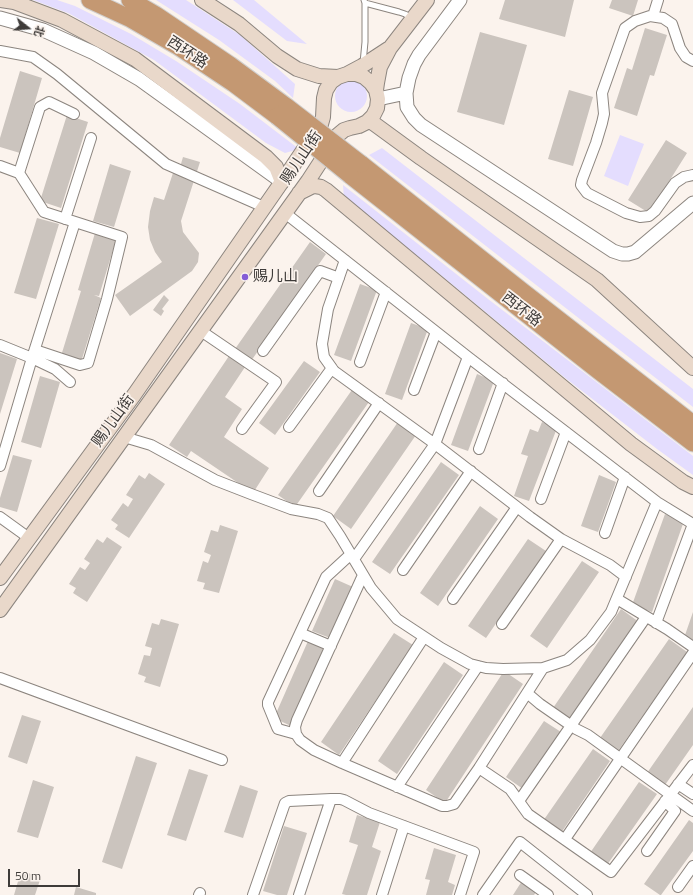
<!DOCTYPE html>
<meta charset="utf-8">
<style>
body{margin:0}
#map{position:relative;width:693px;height:895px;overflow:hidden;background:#fbf3ed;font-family:"Titillium Web","Noto Sans SC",sans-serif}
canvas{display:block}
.north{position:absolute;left:8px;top:8px;width:40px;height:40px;-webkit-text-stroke:3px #fbf3ed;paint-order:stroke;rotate:107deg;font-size:11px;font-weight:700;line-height:16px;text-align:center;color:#3e3b39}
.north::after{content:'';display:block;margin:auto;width:14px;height:18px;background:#3e3b39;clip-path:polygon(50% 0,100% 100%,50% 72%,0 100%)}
.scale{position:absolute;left:8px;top:869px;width:72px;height:18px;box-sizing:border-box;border:2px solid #3e3b39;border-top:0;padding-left:5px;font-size:12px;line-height:14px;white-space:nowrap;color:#3e3b39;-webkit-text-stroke:3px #fbf3ed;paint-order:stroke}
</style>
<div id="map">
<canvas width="693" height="895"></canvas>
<div class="north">北</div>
<div class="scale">50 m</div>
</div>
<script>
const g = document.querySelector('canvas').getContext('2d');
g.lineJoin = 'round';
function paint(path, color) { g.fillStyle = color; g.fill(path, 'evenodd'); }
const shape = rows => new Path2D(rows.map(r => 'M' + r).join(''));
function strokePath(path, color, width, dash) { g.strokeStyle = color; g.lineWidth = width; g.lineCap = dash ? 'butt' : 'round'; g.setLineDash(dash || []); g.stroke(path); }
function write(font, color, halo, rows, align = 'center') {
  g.font = font + ' "Titillium Web","Noto Sans SC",sans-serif'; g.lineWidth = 3.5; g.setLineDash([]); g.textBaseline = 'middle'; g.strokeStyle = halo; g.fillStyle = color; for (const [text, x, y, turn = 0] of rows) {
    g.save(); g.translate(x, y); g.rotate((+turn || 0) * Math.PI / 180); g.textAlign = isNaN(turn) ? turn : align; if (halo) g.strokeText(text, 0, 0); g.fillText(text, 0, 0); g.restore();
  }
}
paint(shape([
 [33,0,57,0,75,6,131,34,176,61,240,104,299,149,285,153,266,143,154,60,68,13],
 [156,0,186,0,240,35,295,84,293,98,275,81,219,40],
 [233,0,254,0,307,44,287,41],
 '335 96a16 16 0 1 1 32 0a16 16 0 1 1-32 0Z',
 [620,135,644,144,628,186,604,176],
 [382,148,693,389,693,407,369,155],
 [343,185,488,299,693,456,693,475,657,449,564,377,442,276,344,199]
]), '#e4ddfe');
paint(shape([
 [505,0,574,0,565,37,499,19],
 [612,0,638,0,633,16,609,8],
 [645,28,667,35,654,76,650,75,637,116,614,108,627,68,632,70],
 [480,32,527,45,504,125,457,112],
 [20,71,42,78,20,153,0,147,0,138],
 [569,90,593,97,573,166,548,159],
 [67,115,88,122,61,208,40,201],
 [666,140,687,153,649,213,628,200],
 [183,157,200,162,181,221,183,232,199,253,198,262,192,271,130,316,115,295,162,262,155,252,150,240,148,227,150,211,154,197,164,200,173,173,178,174],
 [110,164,131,171,114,227,93,221],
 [37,218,59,224,36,299,14,293],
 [95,233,116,240,99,296,94,295,101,298,81,362,61,356,81,291,78,290],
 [310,242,326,254,251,361,235,349],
 [360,284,377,290,351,361,334,355],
 [164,295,169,300,162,309,164,311,161,316,153,310],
 [411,323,428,329,402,400,385,394],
 [0,353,17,359,0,414],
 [229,356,245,367,225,397,242,409,224,437,269,468,253,493,191,451,187,457,169,445],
 [304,361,320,372,275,435,259,423],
 [477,374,494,381,468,451,451,445],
 [40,376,60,382,41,448,21,442],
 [354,387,371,399,295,507,278,495],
 [398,422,416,435,351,529,333,516],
 [542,422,557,428,529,501,514,496,528,456,521,454,530,429,538,432],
 [13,455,32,460,17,512,0,507,0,498],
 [441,462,459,475,390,574,372,562],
 [149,473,165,484,129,538,115,529,118,525,111,520,123,503,128,507,133,499,126,495,139,475,145,479],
 [599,475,616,482,598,532,581,526],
 [480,506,498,519,438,606,420,593],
 [665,514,684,521,652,612,632,605],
 [220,525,238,531,219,593,203,589,205,583,197,581,203,561,208,563,211,555,204,552,211,530,218,532],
 [107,537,122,547,87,602,73,593,76,588,69,584,80,567,85,570,90,563,84,559,97,539,103,543],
 [528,539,546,551,486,638,468,626],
 [582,561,599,572,547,648,530,636],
 [335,579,353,587,330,638,312,631],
 [621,609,639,622,570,721,553,708],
 [693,612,693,642,684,638],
 [161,619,179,624,160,687,144,682,146,677,138,674,144,655,150,656,152,648,145,646,152,623,159,625],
 [394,633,413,645,339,755,321,742],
 [669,639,687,652,618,751,600,738],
 [308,641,325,649,291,726,274,718],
 [444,662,463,675,397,774,378,761],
 [504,671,523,684,445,803,426,790],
 [693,707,693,745,665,785,647,773],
 [22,715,41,721,27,764,8,757],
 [544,721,561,732,523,789,506,777],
 [593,749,610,761,561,833,543,821],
 [136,756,157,763,122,869,102,862],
 [189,769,208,775,186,841,167,835],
 [33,780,54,787,38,838,17,832],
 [639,782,657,794,607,865,590,853],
 [240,785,258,791,243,838,224,832],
 [357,815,380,822,372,847,381,851,367,895,346,895,342,894,358,845,349,842],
 [689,820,693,823,693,851,661,895,660,895,644,884],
 [284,826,307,833,287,895,277,895,263,891],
 [434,848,456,855,448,882,455,885,452,895,426,895,430,880,425,879],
 [21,871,41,877,35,895,14,895],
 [522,881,537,891,534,895,513,895],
 [76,887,96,893,96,895,74,895]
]), '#cbc4be');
const service = shape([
 [365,3,399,12,405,14,412,18],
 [363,63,365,42,365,3,364,0]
]);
const minor = shape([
 [653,16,658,0],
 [0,51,33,57,57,74,166,164,264,207],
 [693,61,686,57,680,48,672,24,663,18,650,16,635,21,625,28,602,93,604,114,602,123,596,143,582,180,581,185,587,193,626,213,640,217,649,216,655,211,675,183,684,177,693,175],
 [0,166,19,173,44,212,122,237,107,299,88,363,80,365,35,350],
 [19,173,40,107,49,102,74,114],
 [285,213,468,357,657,502,693,524],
 [65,219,91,138],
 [345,260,328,309,322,344,324,357,334,371,435,444,530,517,561,539,610,565,626,577],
 [201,331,276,382,242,429],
 [0,345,32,358,0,466],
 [263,351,320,271,339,278],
 [360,362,386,292],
 [70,382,55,369,32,358,75,222],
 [414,390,436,332],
 [289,427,332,368],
 [124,437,151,445,215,480,251,494,291,509,318,514,328,518,340,536,371,588,397,619,441,648,470,664,486,668,503,669,543,668,567,660,590,640,611,612,657,502],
 [479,449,503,383],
 [319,491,379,403],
 [541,499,566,432],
 [0,517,29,538],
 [605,533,625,477],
 [354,559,435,444,468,357],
 [403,570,471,471],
 [363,575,297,720,295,727,296,734,300,740,314,750,342,763,442,806,447,806,454,804,479,768,543,668],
 [453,599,517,507],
 [617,599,667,629,693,647],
 [656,623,693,524],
 [502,624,561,539],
 [300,633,331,646],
 [0,678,222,760],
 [527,693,540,704,576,729,588,735,693,811],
 [296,734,278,729,277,727,268,705,268,702,326,577,351,554],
 [342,763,424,637],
 [479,768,510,789,528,814,611,872,693,765],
 [678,784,693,794],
 [397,787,478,666],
 [519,801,646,617],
 [565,839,693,653],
 [647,851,675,811,665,801],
 [520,875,548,895],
 [678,887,693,866],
 [199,895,200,893],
 [253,895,285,803,289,801,331,799,340,799,344,800,369,813,474,852,460,895],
 [299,895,331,799],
 [382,895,404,826],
 [483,895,520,842,587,895]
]);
const tertiary = shape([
 [460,0,419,55,414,64,409,78,406,93,407,107,414,118,421,125,613,251,622,254,628,254,635,252,693,203],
 [0,18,43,30,94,53,139,79,282,182],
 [378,99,406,93]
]);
const secondary = shape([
 [0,0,14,2,62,20,135,59,266,157,276,167,282,182],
 [202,0,239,24,277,56,297,69,319,76,338,77],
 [347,74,362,66,388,49],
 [376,90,377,83,380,67,390,48,427,0],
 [369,120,421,158,597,280,693,368],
 [299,193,311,187,315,186,321,187,326,190,631,444,683,482,693,487],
 [0,578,134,395,288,173,321,124,323,117,324,98,326,90,331,82,338,77,347,74,356,74,364,77,371,83,376,90,378,99,377,108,373,116,367,122,359,126,350,128,344,130,338,135,308,181,0,610]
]);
const trunk = shape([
 [90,0,129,18,179,47,233,83,277,116],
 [130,0,156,15,230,65,287,107],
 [361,164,523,292,693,424],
 [350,175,599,371,693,443]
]);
strokePath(service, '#8c857f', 7);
strokePath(minor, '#8c857f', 12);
strokePath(tertiary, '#8c857f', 15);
strokePath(secondary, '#8c857f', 16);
strokePath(trunk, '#d1d0cf', 19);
strokePath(service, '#fff', 5);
strokePath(minor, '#fff', 10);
strokePath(tertiary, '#fff', 13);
strokePath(secondary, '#e9d8ca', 14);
strokePath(trunk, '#c49872', 17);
const trunkBridge = shape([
 [287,107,361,164],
 [277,116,350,175]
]);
strokePath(trunkBridge, '#d1d0cf', 19, []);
strokePath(trunkBridge, '#c49872', 17);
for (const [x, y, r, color] of [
 [245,277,4,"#845cd6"]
]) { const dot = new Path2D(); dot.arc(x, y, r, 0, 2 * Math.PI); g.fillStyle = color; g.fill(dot); strokePath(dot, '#fbf3ed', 1.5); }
write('15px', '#3e3b39', '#fbf3ed', [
 ["西环路",187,53,33],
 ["赐儿山街",302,158,-56],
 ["西环路",521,310,38],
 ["赐儿山街",114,421,-54]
]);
write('15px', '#3e3b39', '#fbf3ed', [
 ["赐儿山",253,277]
], 'left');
</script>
